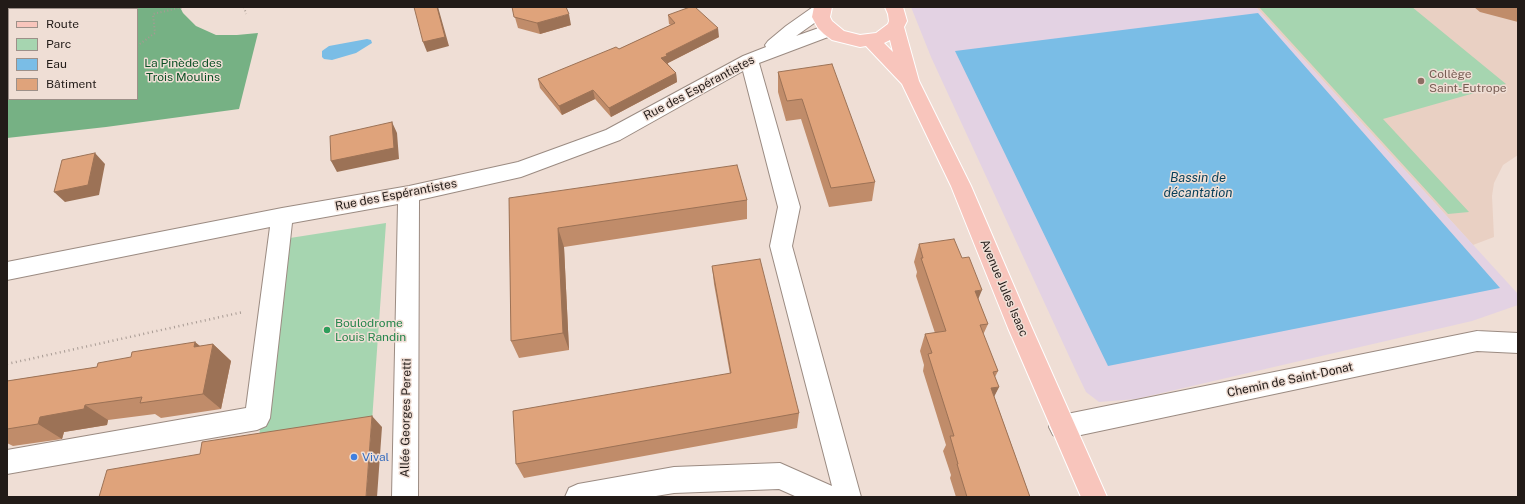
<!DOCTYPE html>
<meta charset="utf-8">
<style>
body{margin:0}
#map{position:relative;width:1525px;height:504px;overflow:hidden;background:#efded5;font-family:"Public Sans",sans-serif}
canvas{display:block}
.frame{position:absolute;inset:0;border:8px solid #221b18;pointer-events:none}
.legend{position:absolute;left:8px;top:8px;width:130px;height:92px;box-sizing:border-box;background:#efded5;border:1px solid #9d9089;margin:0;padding:5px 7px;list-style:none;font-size:12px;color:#221b18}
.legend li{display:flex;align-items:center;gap:8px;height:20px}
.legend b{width:20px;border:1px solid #9d9089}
</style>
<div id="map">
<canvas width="1525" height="504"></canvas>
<div class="frame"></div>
<ul class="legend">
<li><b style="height:5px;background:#f8c5bc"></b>Route</li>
<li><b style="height:11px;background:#a6d5b0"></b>Parc</li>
<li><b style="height:11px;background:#7abde6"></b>Eau</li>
<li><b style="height:11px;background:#dfa37b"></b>Bâtiment</li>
</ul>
</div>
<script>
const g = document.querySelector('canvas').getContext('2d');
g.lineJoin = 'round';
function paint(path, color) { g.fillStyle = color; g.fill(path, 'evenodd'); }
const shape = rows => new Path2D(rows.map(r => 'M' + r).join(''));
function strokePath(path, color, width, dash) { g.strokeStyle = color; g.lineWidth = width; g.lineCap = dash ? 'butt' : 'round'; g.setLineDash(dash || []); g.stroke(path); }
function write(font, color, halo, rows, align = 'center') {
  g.font = font + ' "Public Sans",sans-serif'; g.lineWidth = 3; g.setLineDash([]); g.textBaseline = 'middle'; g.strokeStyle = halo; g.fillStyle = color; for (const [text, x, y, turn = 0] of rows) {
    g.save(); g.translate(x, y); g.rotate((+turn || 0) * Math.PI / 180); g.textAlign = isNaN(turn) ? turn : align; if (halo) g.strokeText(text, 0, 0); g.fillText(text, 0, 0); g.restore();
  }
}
paint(shape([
 [1256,7,1518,7,1518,155,1503,165,1494,183,1492,196,1494,237,1473,245]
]), '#e9d0c3');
paint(shape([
 [911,7,1256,7,1518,294,1518,305,1472,321,1136,399,1099,402,1086,392,1075,369,931,57]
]), '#e3d2e3');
paint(shape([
 [1259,7,1412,7,1506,84,1383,119,1469,212,1448,214],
 [386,223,372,421,258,442,290,238]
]), '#a6d5b0');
paint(shape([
 [7,7,180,7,183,13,196,26,216,35,237,35,258,33,239,109,106,127,7,138],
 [9,9,137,9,137,99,9,99]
]), '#76b184');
paint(shape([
 [1258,13,1500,288,1108,366,955,51],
 [367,39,371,40,372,43,356,53,332,60,324,59,322,57,322,51,329,46]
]), '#7abde6');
const minor = shape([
 [813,7,828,7,830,10,827,14,796,36,830,24,836,26,839,30,836,34,759,63,800,207,792,246,861,497,797,497,779,489,674,493,650,497,565,497,569,488,578,484,674,467,780,463,832,486,770,246,778,207,743,71,620,140,521,177,419,200,418,497,392,497,398,204,292,223,270,418,266,426,257,430,7,474,7,450,246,408,270,227,7,280,7,262,282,208,409,186,518,162,606,130,743,56,766,47,765,45,768,41,786,26,813,7],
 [1477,331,1518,333,1518,353,1477,351,1062,439,1053,435,1049,427,1053,419,1062,415,1477,331]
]);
const major = shape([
 [814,7,832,7,830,17,832,21,844,31,860,35,876,33,888,24,889,21,888,14,885,7,903,7,907,21,904,27,919,81,971,186,1032,328,1107,497,1081,497,1008,328,951,186,902,84,866,46,860,47,832,40,824,34,818,28,812,17,814,7],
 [890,40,893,52,884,43,890,40]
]);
strokePath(minor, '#9b8b82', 2);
strokePath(major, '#fff', 2);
strokePath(shape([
 [73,7,73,9],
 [244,7,246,14],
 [137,46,155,33,153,14,183,7]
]), '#a79a93', 2, [1, 2.5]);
strokePath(shape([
 [7,364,243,312]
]), '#a79a93', 2.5, [1, 3.5]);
paint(minor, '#fff');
paint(major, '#f8c5bc');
paint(shape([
 [512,7,571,25,540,34,518,28],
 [1474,7,1518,7,1518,22,1480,12],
 [668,15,719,37,668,63,668,64,676,73,677,82,611,117,595,99,562,115,540,88,538,79,619,49,671,25,669,24],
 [778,72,875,182,872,201,829,207,801,119,786,121,778,92],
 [509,198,747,200,747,219,564,247,569,350,519,358,511,341],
 [919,244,978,299,988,324,983,335,998,371,995,377,999,387,994,396,1030,497,956,497,950,478,951,475,943,451,946,445,923,371,924,365,920,351,925,334,935,333,916,276,917,272,914,262],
 [712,266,799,413,797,428,524,478,516,464,730,374,714,284],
 [195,342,200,346,213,344,231,361,221,409,161,418,155,414,108,420,107,425,64,432,62,439,13,446,7,443,7,381,97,367]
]), '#c08c6a');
paint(shape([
 [437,7,438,7,449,46,427,52,423,42],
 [569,14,571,25,540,34,537,23],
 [718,28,719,37,668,63,668,64,661,58,666,54],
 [676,73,677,82,611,117,609,108],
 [593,90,595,99,562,115,559,106],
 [392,122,397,133,399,159,337,172,331,161],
 [95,153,105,164,99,195,65,202,54,192],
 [558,228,564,247,569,350,563,333],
 [982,290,975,307,975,291],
 [195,342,211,356,213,344,231,361,221,409,203,394,194,347],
 [999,387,991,403,991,388],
 [85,405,108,420,107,425,64,432,62,439,38,424,40,417],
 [372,416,382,427,377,497,366,497]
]), '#9c7256');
const building = shape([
 [414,7,437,7,445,37,423,42,414,7],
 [512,7,566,7,569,14,537,23,514,17,512,7],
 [690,7,695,7,718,28,666,54,667,56,661,58,676,73,609,108,593,90,559,106,538,79,616,47,619,49,675,23,668,15,690,7],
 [832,64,875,182,831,188,802,99,787,101,778,72,832,64],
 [392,122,394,148,331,161,330,136,392,122],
 [95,153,88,185,54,192,62,160,95,153],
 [737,165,747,200,558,228,563,333,511,341,509,198,737,165],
 [954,239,962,258,969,257,982,290,975,291,988,324,980,325,998,371,993,372,999,387,991,388,1030,497,967,497,957,464,958,464,950,436,954,436,928,354,932,353,925,334,946,331,921,258,923,258,919,244,954,239],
 [760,259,799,413,516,464,513,411,731,373,712,266,760,259],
 [195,342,194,347,213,344,203,394,140,403,142,397,85,405,84,409,40,417,38,424,7,429,7,381,97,367,98,363,131,357,132,352,195,342],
 [372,416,366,497,99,497,107,470,200,454,202,442,372,416]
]);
paint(building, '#dfa37b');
strokePath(building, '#9c7256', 1);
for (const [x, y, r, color] of [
 [1421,81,4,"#8d6e63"],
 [327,330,4,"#2e9e5b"],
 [354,457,4,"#3f7fe0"]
]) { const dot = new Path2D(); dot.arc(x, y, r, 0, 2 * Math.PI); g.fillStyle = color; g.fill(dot); strokePath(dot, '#efded5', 1.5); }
write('12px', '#0c5026', '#efded5', [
 ["La Pinède des",183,63],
 ["Trois Moulins",183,77]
]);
write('12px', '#785e54', '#efded5', [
 ["Collège",1429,74],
 ["Saint-Eutrope",1429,88]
], 'left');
write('12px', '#221b18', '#efded5', [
 ["Rue des Espérantistes",699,88,-28],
 ["Rue des Espérantistes",396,195,-11],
 ["Avenue Jules Isaac",1004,288,67],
 ["Chemin de Saint-Donat",1290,380,-12],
 ["Allée Georges Peretti",406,418,-89]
]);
write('12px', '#27864d', '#efded5', [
 ["Boulodrome",335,323],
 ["Louis Randin",335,337]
], 'left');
write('12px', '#366cbe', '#efded5', [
 ["Vival",362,457]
], 'left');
write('italic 13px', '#053e59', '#efded5', [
 ["Bassin de",1198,178],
 ["décantation",1198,193]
]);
</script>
